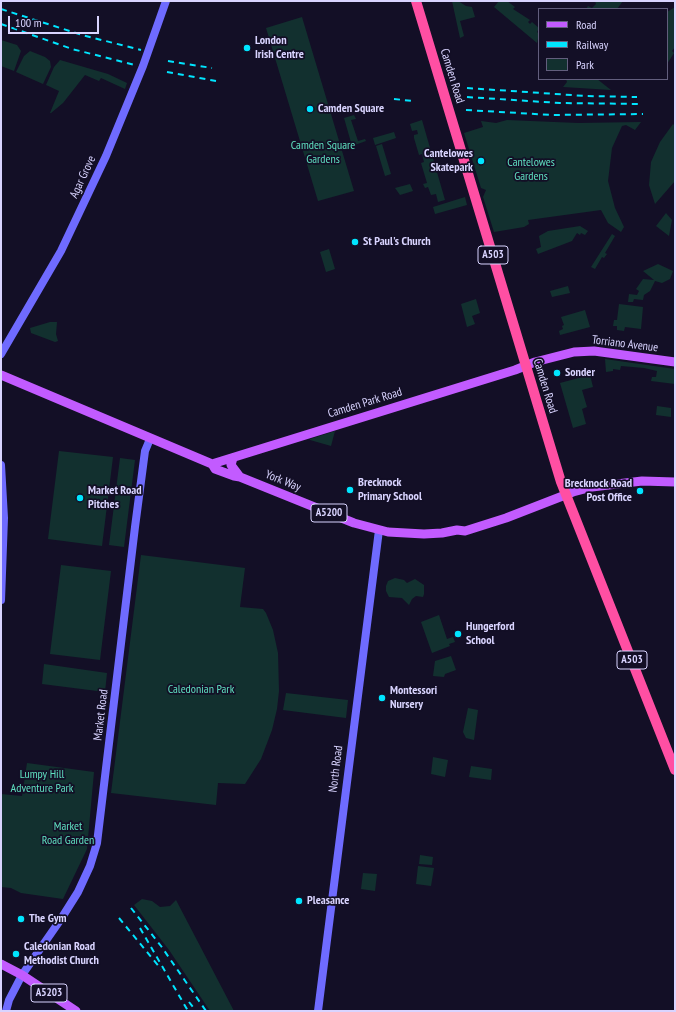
<!DOCTYPE html>
<style>
body{margin:0}
#map{position:relative;width:676px;height:1012px;overflow:hidden;background:#130f26;font-family:"PT Sans Narrow",sans-serif}
canvas{display:block}
.frame{position:absolute;inset:0;border:2px solid #d9d4ff;pointer-events:none}
.legend{position:absolute;left:538px;top:8px;width:130px;height:72px;box-sizing:border-box;background:#130f26;border:1px solid #625e7d;margin:0;padding:5px 7px;list-style:none;font-size:12px;color:#d9d4ff}
.legend li{display:flex;align-items:center;gap:8px;height:20px}
.legend b{width:20px;border:1px solid #625e7d}
.scale{position:absolute;left:8px;top:16px;width:91px;height:18px;box-sizing:border-box;border:2px solid #d9d4ff;border-top:0;padding-left:5px;font-size:12px;line-height:14px;white-space:nowrap;color:#d9d4ff;-webkit-text-stroke:3px #130f26;paint-order:stroke}
</style>
<div id="map">
<canvas width="676" height="1012"></canvas>
<div class="frame"></div>
<ul class="legend">
<li><b style="height:5px;background:#c25bff"></b>Road</li>
<li><b style="height:5px;background:#00e5ff"></b>Railway</li>
<li><b style="height:11px;background:#12302f"></b>Park</li>
</ul>
<div class="scale">100 m</div>
</div>
<script>
const g = document.querySelector('canvas').getContext('2d');
g.lineJoin = 'round';
function paint(path, color) { g.fillStyle = color; g.fill(path, 'evenodd'); }
const shape = rows => new Path2D(rows.map(r => 'M' + r).join(''));
function strokePath(path, color, width, dash) { g.strokeStyle = color; g.lineWidth = width; g.lineCap = dash ? 'butt' : 'round'; g.setLineDash(dash || []); g.stroke(path); }
function write(font, color, halo, rows, align = 'center') {
  g.font = font + ' "PT Sans Narrow",sans-serif'; g.lineWidth = 3.5; g.setLineDash([]); g.textBaseline = 'middle'; g.strokeStyle = halo; g.fillStyle = color; for (const [text, x, y, turn = 0] of rows) {
    g.save(); g.translate(x, y); g.rotate((+turn || 0) * Math.PI / 180); g.textAlign = isNaN(turn) ? turn : align; if (halo) g.strokeText(text, 0, 0); g.fillText(text, 0, 0); g.restore();
  }
}
paint(shape([
 [452,1,458,1,466,6,472,7,475,17,460,21,464,36,460,38],
 [499,1,507,1,515,7,513,9,530,20,528,22,530,24,532,22,539,28,537,32,539,34,537,43,494,7],
 [595,1,623,1,617,9,586,9,588,6,592,8,596,4],
 [675,7,675,47,672,51,674,53,667,64,667,12],
 [302,17,354,191,318,201,266,28],
 [1,40,17,45,21,51,14,71,1,66],
 [30,51,45,57,50,61,51,67,43,84,16,72,24,56],
 [60,60,108,74,127,83,125,89,101,78,99,81,85,75,63,103,51,113,50,113,59,91,46,85,54,67],
 [566,79,597,79,611,90,563,87,567,82],
 [354,115,356,119,351,120,358,141,365,139,366,141,352,146,344,118],
 [422,120,445,200,438,202,436,194,431,195,428,187,425,188,423,184,427,183,421,163,424,162,422,154,419,155,414,138,414,135,418,134,417,130,412,131,410,124],
 [507,120,578,123,641,122,635,130,626,125,622,126,612,148,608,181,615,208,624,227,621,232,608,223,601,210,528,220,529,224,524,227,494,232,483,197,486,190,481,188,464,133,483,127,481,121,496,123],
 [673,124,675,126,675,181,655,204,649,185,651,162,660,142],
 [394,132,396,138,375,145,373,138],
 [382,144,391,174,385,176,376,146],
 [410,184,413,191,400,195,395,188],
 [465,197,467,205,435,214,433,207],
 [666,213,672,220,669,236,656,226],
 [580,226,588,231,585,235,581,233,580,235,577,233,572,241,538,254,536,249,541,247,539,236,548,231],
 [612,234,615,236,605,253,607,254,604,258,602,257,595,269,591,267],
 [329,249,335,269,326,272,320,252],
 [658,264,673,271,670,279,662,283,655,281,650,291,644,295,643,300,634,299,633,302,628,302,629,294,637,295,639,291,636,289,643,279,654,280,643,271],
 [568,286,570,293,552,297,550,291],
 [476,299,480,313,472,316,475,324,467,327,461,304],
 [619,304,643,307,641,329,625,327,624,331,617,330,617,326,613,326,614,320,617,320],
 [585,310,590,327,560,335,559,331,563,329,562,326,564,325,561,317],
 [50,322,57,322,56,334,58,341,55,342,31,333,30,328],
 [605,359,675,369,675,384,651,381,652,377,656,377,657,371,644,368,621,366,620,370,613,369,613,371,606,372],
 [590,375,593,387,582,390,587,407,582,409,586,424,573,428,560,383],
 [657,406,671,408,671,417,656,415],
 [335,431,331,446,310,440,310,439],
 [59,451,113,457,102,546,48,539],
 [120,458,135,460,124,547,109,545],
 [141,555,245,568,240,607,263,609,266,613,273,630,278,653,279,691,277,709,272,730,261,759,245,784,218,783,216,805,111,793],
 [61,565,111,571,100,660,50,654],
 [395,578,404,580,407,583,415,579,424,585,424,594,423,597,416,596,412,599,409,605,402,598,389,597,386,591,386,586,388,581],
 [439,615,447,639,453,637,455,642,449,644,450,646,432,653,421,622],
 [451,656,456,670,445,674,444,677,433,676,435,661],
 [44,664,107,673,105,692,42,684],
 [286,693,348,700,346,718,283,710],
 [468,708,478,710,474,740,466,738,463,732],
 [433,757,448,760,445,777,431,774],
 [27,763,94,772,87,849,63,899,21,893,11,888,1,887,1,794,22,796],
 [471,766,492,769,491,780,469,777],
 [420,855,433,857,432,865,419,864],
 [418,866,434,868,431,886,416,884],
 [363,873,377,874,375,891,361,889],
 [142,899,152,901,160,907,170,906,176,900,234,1011,210,1011,169,950,134,905]
]), '#12302f');
strokePath(shape([
 [1,354,61,251,106,156,143,66,166,1],
 [1,465,4,518,1,600],
 [6,1011,9,1000,22,975,61,919,78,892,90,866,97,843,135,527,145,451,150,439],
 [318,1011,379,530]
]), '#6f6bff', 8);
strokePath(shape([
 [1,375,212,464,215,469,234,476,240,477,354,523,388,532,424,534,442,533,457,530,465,531,506,518,573,492,592,487,642,481,675,482],
 [233,458,231,465,240,477],
 [212,464,515,370,535,362,574,352,594,351,675,362],
 [1,964,22,975,76,1011]
]), '#c25bff', 9);
strokePath(shape([
 [416,1,561,482,675,770]
]), '#ff4fa3', 10);
strokePath(shape([
 [1,9,82,35,141,50],
 [1,24,72,49,135,65],
 [168,61,212,68],
 [167,72,216,81],
 [467,88,586,96,637,97],
 [467,97,560,103,641,104],
 [394,99,413,101],
 [466,110,553,115,643,114],
 [131,908,161,946,206,1011],
 [119,918,161,969],
 [140,928,188,1011],
 [189,1002,196,1011]
]), '#00e5ff', 2, [6, 5]);
for (const [x, y, r, color] of [
 [247,48,4,"#00e5ff"],
 [310,109,4,"#00e5ff"],
 [481,161,4,"#00e5ff"],
 [355,242,4,"#00e5ff"],
 [557,373,4,"#00e5ff"],
 [350,490,4,"#00e5ff"],
 [640,491,4,"#00e5ff"],
 [80,498,4,"#00e5ff"],
 [458,634,4,"#00e5ff"],
 [382,698,4,"#00e5ff"],
 [299,901,4,"#00e5ff"],
 [21,919,4,"#00e5ff"],
 [16,954,4,"#00e5ff"]
]) { const dot = new Path2D(); dot.arc(x, y, r, 0, 2 * Math.PI); g.fillStyle = color; g.fill(dot); strokePath(dot, '#130f26', 1.5); }
for (const [x, y, w] of [
 [493,255,30],
 [329,513,36],
 [632,660,30],
 [49,993,36]
]) { const box = new Path2D(); box.roundRect(x - w / 2, y - 9, w, 18, 3); g.fillStyle = '#130f26'; g.fill(box); strokePath(box, '#d9d4ff', 1); }
write('bold 11px', '#d9d4ff', null, [
 ["A503",493,255],
 ["A5200",329,513],
 ["A503",632,660],
 ["A5203",49,993]
]);
write('bold 12px', '#d9d4ff', '#130f26', [
 ["London",255,41],
 ["Irish Centre",255,55],
 ["Camden Square",318,109],
 ["Cantelowes",473,154,"right"],
 ["Skatepark",473,168,"right"],
 ["St Paul's Church",363,242],
 ["Sonder",565,373],
 ["Brecknock",358,483],
 ["Primary School",358,497],
 ["Brecknock Road",632,484,"right"],
 ["Post Office",632,498,"right"],
 ["Market Road",88,491],
 ["Pitches",88,505],
 ["Hungerford",466,627],
 ["School",466,641],
 ["Montessori",390,691],
 ["Nursery",390,705],
 ["Pleasance",307,901],
 ["The Gym",29,919],
 ["Caledonian Road",24,947],
 ["Methodist Church",24,961]
], 'left');
write('12px', '#d9d4ff', '#130f26', [
 ["Camden Road",452,76,73],
 ["Agar Grove",83,177,-65],
 ["Torriano Avenue",625,344,7],
 ["Camden Road",545,386,73],
 ["Camden Park Road",365,403,-17],
 ["York Way",283,481,22],
 ["Market Road",101,715,-83],
 ["North Road",336,769,-83]
]);
write('12px', '#5fe0c0', '#130f26', [
 ["Camden Square",323,146],
 ["Gardens",323,160],
 ["Cantelowes",531,163],
 ["Gardens",531,177],
 ["Caledonian Park",201,690],
 ["Lumpy Hill",42,775],
 ["Adventure Park",42,789],
 ["Market",68,827],
 ["Road Garden",68,841]
]);
</script>
